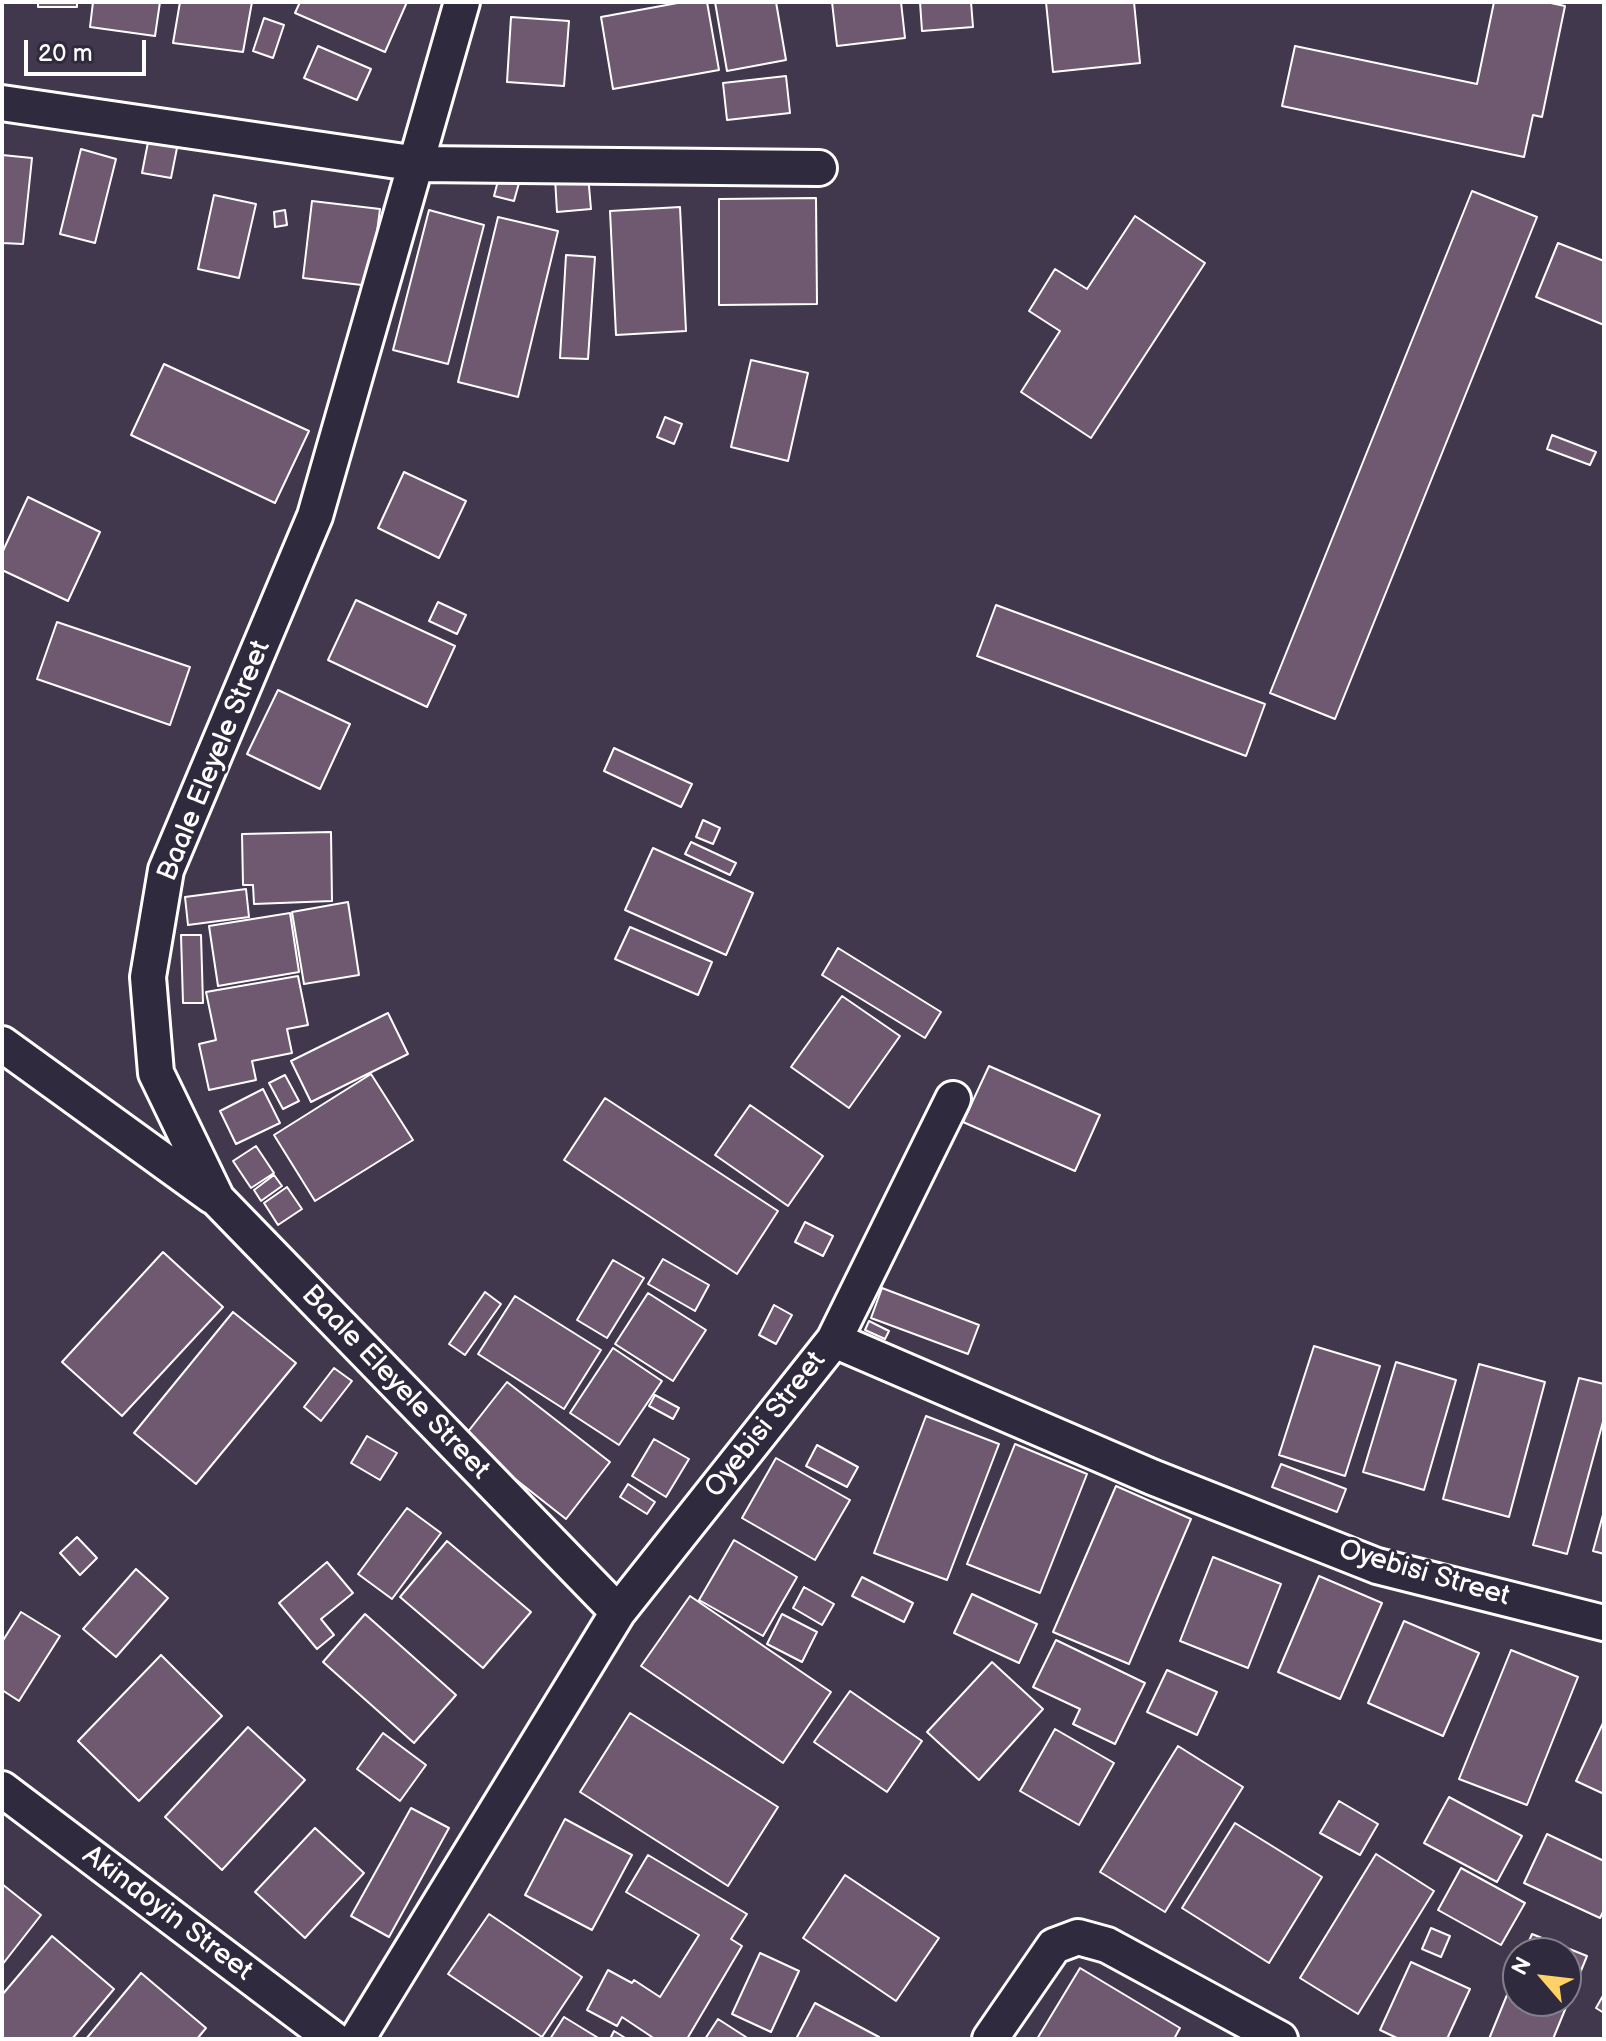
<!DOCTYPE html>
<style>
body{margin:0}
#map{position:relative;width:1606px;height:2041px;overflow:hidden;background:#42384d;font-family:"Balsamiq Sans",sans-serif}
canvas{display:block}
.frame{position:absolute;inset:0;border:4px solid #fff;pointer-events:none}
.north{position:absolute;left:1502px;top:1937px;width:80px;height:80px;box-sizing:border-box;background:#2f2a3d;border:2px solid #827f8b;border-radius:50%;rotate:298deg;font-size:22px;font-weight:700;line-height:32px;text-align:center;color:#fff}
.north::after{content:'';display:block;margin:auto;width:28px;height:36px;background:#ffd166;clip-path:polygon(50% 0,100% 100%,50% 72%,0 100%)}
.scale{position:absolute;left:24px;top:40px;width:122px;height:36px;box-sizing:border-box;border:4px solid #fff;border-top:0;padding-left:10px;font-size:24px;line-height:28px;white-space:nowrap;color:#fff;-webkit-text-stroke:6px #2f2a3d;paint-order:stroke}
</style>
<div id="map">
<canvas width="1606" height="2041"></canvas>
<div class="frame"></div>
<div class="north">N</div>
<div class="scale">20 m</div>
</div>
<script>
const g = document.querySelector('canvas').getContext('2d');
g.lineJoin = 'round';
function paint(path, color) { g.fillStyle = color; g.fill(path, 'evenodd'); }
const shape = rows => new Path2D(rows.map(r => 'M' + r).join(''));
function strokePath(path, color, width, dash) { g.strokeStyle = color; g.lineWidth = width; g.lineCap = dash ? 'butt' : 'round'; g.setLineDash(dash || []); g.stroke(path); }
function write(font, color, halo, rows, align = 'center') {
  g.font = font + ' "Balsamiq Sans",sans-serif'; g.lineWidth = 6; g.setLineDash([]); g.textBaseline = 'middle'; g.strokeStyle = halo; g.fillStyle = color; for (const [text, x, y, turn = 0] of rows) {
    g.save(); g.translate(x, y); g.rotate((+turn || 0) * Math.PI / 180); g.textAlign = isNaN(turn) ? turn : align; if (halo) g.strokeText(text, 0, 0); g.fillText(text, 0, 0); g.restore();
  }
}
const building = shape([
 [38,2,77,2,77,7,38,7,38,2],
 [93,2,160,2,155,36,90,27,93,2],
 [180,2,252,2,243,52,173,43,180,2],
 [300,2,407,2,385,52,295,13,300,2],
 [683,2,707,2,719,70,613,89,601,17,683,2],
 [715,2,776,2,786,60,727,71,715,2],
 [832,2,901,2,905,38,837,46,832,2],
 [920,2,971,2,973,27,922,31,920,2],
 [1046,2,1134,2,1140,63,1053,72,1046,2],
 [1494,2,1546,2,1565,6,1542,117,1533,115,1524,157,1282,106,1295,46,1477,84,1494,2],
 [511,17,569,21,564,86,507,82,511,17],
 [264,18,284,25,273,58,253,51,264,18],
 [318,46,371,69,357,100,304,78,318,46],
 [786,76,790,113,727,120,723,83,786,76],
 [150,132,179,138,171,178,142,173,150,132],
 [81,149,116,159,95,243,60,234,81,149],
 [2,155,32,158,23,244,2,243,2,155],
 [588,175,591,209,557,212,555,178,588,175],
 [499,177,519,183,514,201,494,196,499,177],
 [1472,191,1537,217,1335,719,1270,693,1472,191],
 [214,195,256,204,239,278,198,269,214,195],
 [816,198,817,304,719,305,719,199,816,198],
 [312,201,380,209,370,286,303,278,312,201],
 [680,207,686,331,616,335,610,211,680,207],
 [285,210,287,225,275,227,274,212,285,210],
 [429,210,484,225,448,364,393,350,429,210],
 [1135,216,1205,263,1091,438,1021,392,1060,331,1029,311,1055,269,1087,289,1135,216],
 [498,217,558,231,518,397,458,382,498,217],
 [1558,243,1604,261,1604,325,1536,297,1558,243],
 [566,255,595,257,588,359,560,358,566,255],
 [751,360,808,373,788,461,731,447,751,360],
 [164,364,309,431,275,503,131,435,164,364],
 [665,417,682,424,674,444,657,437,665,417],
 [1552,435,1596,452,1590,465,1547,449,1552,435],
 [404,472,466,501,439,558,378,528,404,472],
 [28,497,100,532,68,601,2,570,2,553,28,497],
 [356,600,455,646,427,707,328,660,356,600],
 [438,602,466,615,457,634,429,621,438,602],
 [996,605,1265,704,1246,756,977,656,996,605],
 [57,622,190,667,170,725,37,679,57,622],
 [278,690,350,724,320,789,247,754,278,690],
 [614,748,692,784,681,807,604,771,614,748],
 [703,820,720,828,713,844,696,837,703,820],
 [331,832,332,901,254,904,253,885,243,885,242,834,331,832],
 [691,842,736,863,730,875,685,854,691,842],
 [653,848,753,893,726,955,625,910,653,848],
 [246,889,249,917,188,925,185,897,246,889],
 [348,902,359,975,304,984,292,912,348,902],
 [290,913,299,972,218,986,209,926,290,913],
 [630,927,712,962,698,995,615,959,630,927],
 [181,935,201,935,203,1003,183,1003,181,935],
 [838,948,941,1012,925,1038,822,975,838,948],
 [298,976,308,1025,287,1029,292,1053,252,1061,256,1080,209,1090,199,1044,216,1040,206,992,298,976],
 [842,996,900,1036,849,1108,791,1067,842,996],
 [388,1013,408,1054,311,1102,291,1061,388,1013],
 [989,1066,1100,1115,1075,1171,963,1122,989,1066],
 [371,1074,413,1140,315,1201,274,1135,371,1074],
 [285,1075,299,1101,283,1109,269,1083,285,1075],
 [263,1089,280,1123,236,1144,220,1111,263,1089],
 [605,1098,778,1211,737,1274,564,1160,605,1098],
 [750,1105,823,1156,788,1206,715,1155,750,1105],
 [256,1146,274,1173,251,1188,233,1161,256,1146],
 [274,1175,282,1186,261,1201,254,1190,274,1175],
 [287,1187,302,1209,278,1225,264,1203,287,1187],
 [805,1222,833,1236,823,1256,795,1242,805,1222],
 [163,1252,223,1307,122,1416,62,1362,163,1252],
 [663,1259,709,1285,695,1311,648,1284,663,1259],
 [613,1260,644,1278,607,1338,577,1320,613,1260],
 [882,1288,979,1325,968,1354,871,1318,882,1288],
 [485,1292,501,1304,465,1355,449,1344,485,1292],
 [648,1293,706,1330,673,1381,615,1344,648,1293],
 [515,1296,601,1350,564,1409,478,1354,515,1296],
 [774,1305,792,1315,776,1344,759,1335,774,1305],
 [233,1312,296,1363,196,1484,134,1433,233,1312],
 [869,1321,889,1331,885,1339,865,1330,869,1321],
 [1314,1346,1380,1366,1345,1476,1279,1455,1314,1346],
 [613,1348,662,1381,619,1445,570,1413,613,1348],
 [1396,1362,1456,1380,1424,1490,1363,1472,1396,1362],
 [1479,1364,1545,1382,1509,1517,1443,1499,1479,1364],
 [334,1368,352,1381,321,1421,304,1407,334,1368],
 [1579,1378,1604,1384,1604,1418,1567,1554,1533,1545,1579,1378],
 [507,1382,610,1462,566,1519,463,1438,507,1382],
 [655,1395,679,1408,673,1419,649,1406,655,1395],
 [926,1416,999,1444,947,1580,874,1553,926,1416],
 [367,1436,397,1453,380,1480,351,1463,367,1436],
 [654,1439,689,1459,666,1497,632,1476,654,1439],
 [1015,1444,1087,1474,1040,1593,967,1564,1015,1444],
 [817,1445,858,1467,847,1487,806,1466,817,1445],
 [776,1458,850,1500,815,1560,742,1518,776,1458],
 [1281,1464,1346,1489,1337,1512,1272,1487,1281,1464],
 [628,1484,655,1502,647,1514,620,1497,628,1484],
 [1116,1486,1191,1519,1129,1664,1053,1632,1116,1486],
 [407,1508,441,1533,392,1599,358,1574,407,1508],
 [1604,1511,1604,1554,1593,1551,1604,1511],
 [77,1537,97,1558,80,1575,60,1553,77,1537],
 [734,1540,797,1577,763,1636,699,1600,734,1540],
 [447,1541,531,1612,483,1668,400,1597,447,1541],
 [1213,1557,1281,1584,1248,1668,1180,1641,1213,1557],
 [327,1562,353,1593,321,1619,334,1635,317,1649,279,1603,327,1562],
 [136,1569,168,1598,116,1657,83,1629,136,1569],
 [1319,1576,1382,1603,1340,1699,1278,1672,1319,1576],
 [862,1577,913,1603,904,1622,852,1596,862,1577],
 [804,1587,834,1604,822,1625,793,1608,804,1587],
 [972,1594,1037,1624,1019,1663,954,1633,972,1594],
 [690,1596,831,1692,783,1763,641,1666,690,1596],
 [21,1612,60,1636,19,1701,2,1690,2,1642,21,1612],
 [365,1614,456,1695,414,1743,323,1662,365,1614],
 [782,1614,817,1632,802,1662,767,1644,782,1614],
 [1404,1621,1479,1653,1443,1736,1368,1703,1404,1621],
 [1056,1640,1145,1683,1115,1744,1073,1724,1080,1709,1033,1687,1056,1640],
 [1511,1650,1578,1677,1527,1805,1459,1779,1511,1650],
 [161,1655,222,1716,139,1801,78,1741,161,1655],
 [992,1662,1043,1709,979,1780,927,1732,992,1662],
 [1167,1670,1217,1692,1197,1735,1147,1712,1167,1670],
 [850,1691,922,1741,887,1792,814,1742,850,1691],
 [630,1713,778,1807,728,1886,580,1792,630,1713],
 [1604,1721,1604,1794,1576,1781,1604,1721],
 [248,1727,305,1780,222,1870,165,1817,248,1727],
 [1055,1729,1114,1763,1079,1825,1020,1791,1055,1729],
 [383,1733,426,1765,400,1801,357,1769,383,1733],
 [1178,1746,1243,1787,1165,1912,1100,1872,1178,1746],
 [1449,1797,1522,1836,1497,1882,1424,1843,1449,1797],
 [1339,1801,1378,1824,1360,1855,1320,1833,1339,1801],
 [411,1808,449,1828,389,1937,351,1916,411,1808],
 [565,1819,632,1855,592,1930,525,1895,565,1819],
 [1235,1823,1322,1877,1269,1963,1182,1908,1235,1823],
 [315,1828,364,1873,305,1938,255,1892,315,1828],
 [1547,1834,1604,1861,1604,1910,1600,1918,1524,1883,1547,1834],
 [1376,1854,1434,1891,1358,2014,1300,1978,1376,1854],
 [648,1855,747,1914,731,1939,742,1946,687,2039,655,2039,622,2017,617,2026,587,2010,608,1970,632,1983,634,1980,660,1997,699,1935,626,1892,648,1855],
 [1461,1868,1525,1903,1501,1945,1438,1910,1461,1868],
 [845,1875,939,1938,896,2001,803,1938,845,1875],
 [2,1884,41,1915,2,1965,2,1884],
 [489,1914,582,1977,542,2037,448,1974,489,1914],
 [1431,1928,1450,1936,1441,1957,1422,1949,1431,1928],
 [1532,1934,1587,1956,1553,2039,1489,2039,1518,1968,1518,2001,1566,2001,1566,1953,1524,1953,1532,1934],
 [52,1936,114,1989,72,2039,2,2039,2,1995,52,1936],
 [760,1953,799,1971,771,2032,732,2014,760,1953],
 [1411,1962,1470,1989,1447,2039,1399,2039,1380,2030,1411,1962],
 [1080,1968,1180,2028,1174,2039,1037,2039,1080,1968],
 [141,1973,206,2028,197,2039,86,2039,141,1973],
 [1604,1994,1604,2013,1596,2008,1604,1994],
 [815,2003,879,2037,878,2039,796,2039,815,2003],
 [564,2017,600,2039,550,2039,564,2017],
 [718,2019,749,2039,705,2039,718,2019],
 [614,2031,627,2039,610,2039,614,2031]
]);
paint(building, '#6e5971');
strokePath(building, '#fff', 2);
const street = shape([
 [462,2,315,516,166,870,148,977,156,1073,217,1199,618,1612],
 [2,103,418,164,819,168],
 [2,1044,212,1196],
 [834,1340,1152,1477,1377,1566,1604,1623],
 [2,1789,333,2039],
 [357,2039,618,1612,834,1340,953,1099],
 [990,2039,1054,1946,1078,1937,1107,1945,1280,2039]
]);
strokePath(street, '#fff', 40);
strokePath(street, '#2f2a3d', 34);
write('28px', '#fff', '#2f2a3d', [
 ["Baale Eleyele Street",215,761,-68],
 ["Baale Eleyele Street",395,1383,46],
 ["Oyebisi Street",766,1425,-52],
 ["Oyebisi Street",1424,1574,16],
 ["Akindoyin Street",167,1914,37]
]);
</script>
